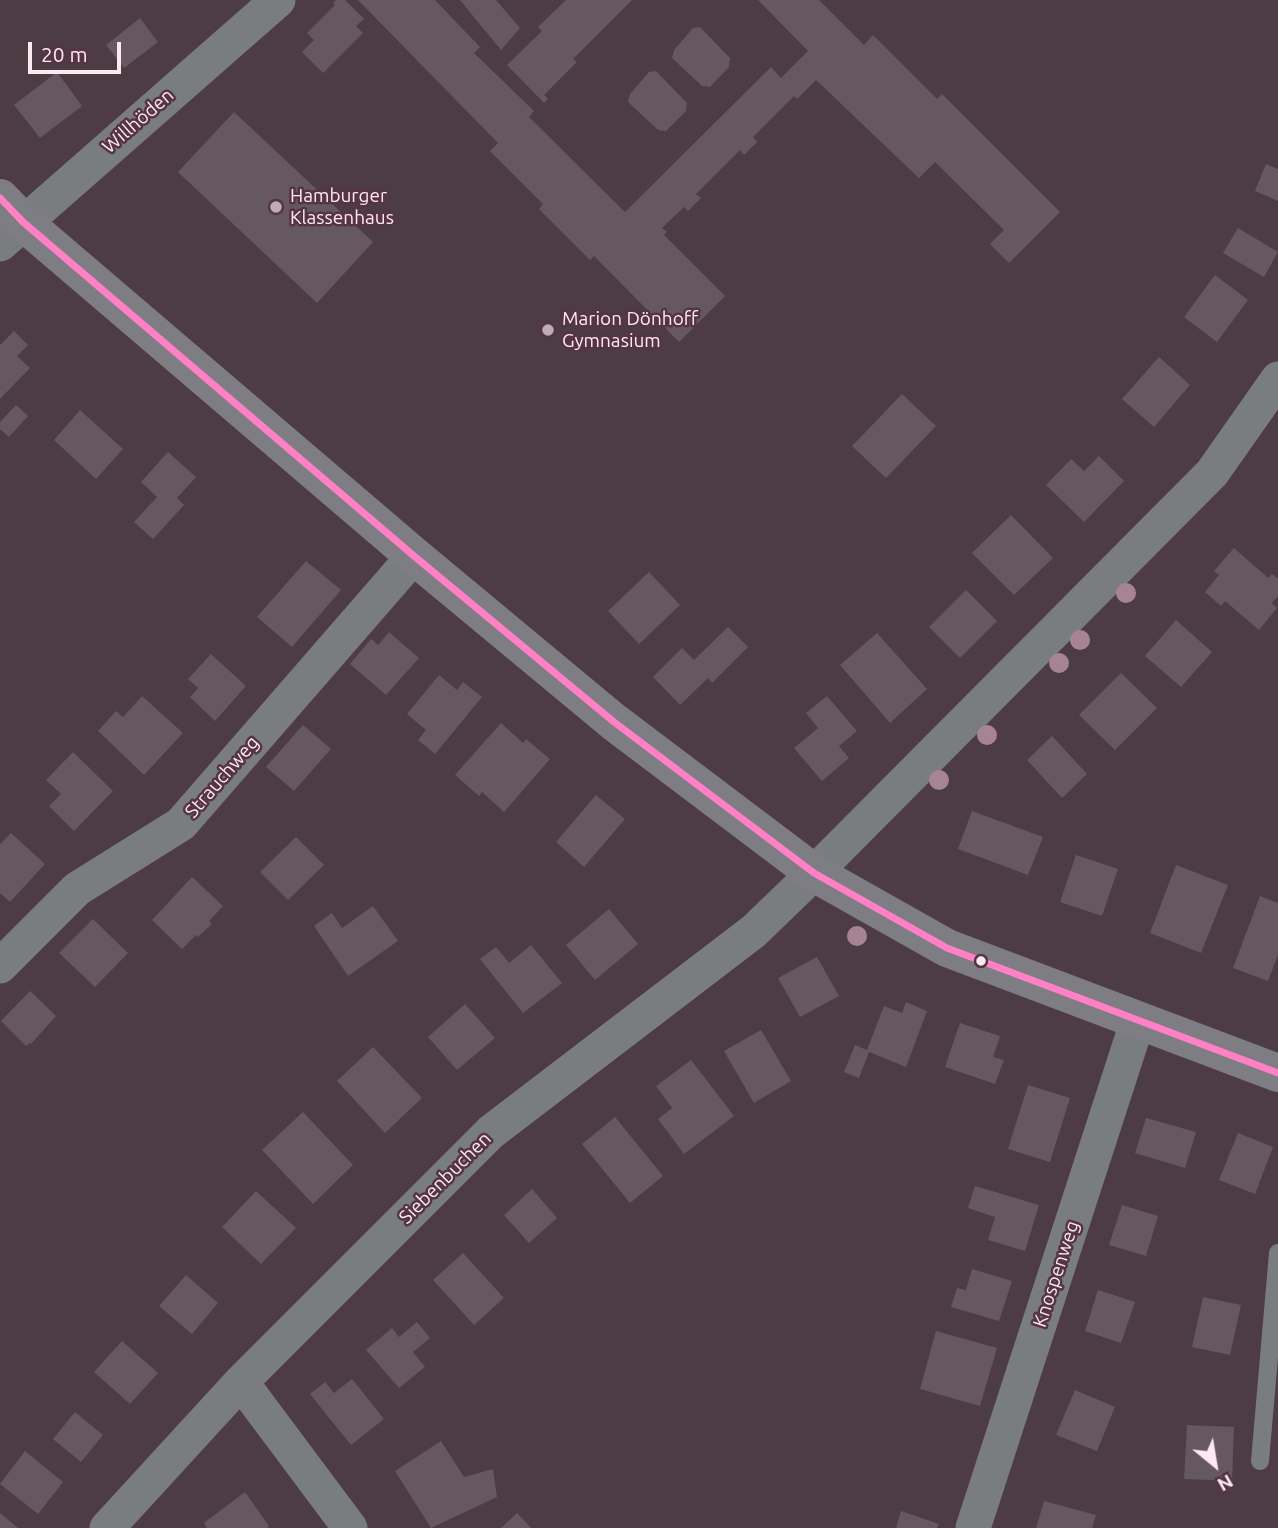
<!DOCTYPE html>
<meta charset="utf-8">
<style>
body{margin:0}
#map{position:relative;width:1278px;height:1528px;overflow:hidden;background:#4d3c44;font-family:Ubuntu,sans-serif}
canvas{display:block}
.north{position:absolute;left:1180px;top:1430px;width:70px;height:70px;-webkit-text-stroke:5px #553443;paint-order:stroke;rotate:150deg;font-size:19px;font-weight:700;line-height:28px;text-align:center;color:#fee9f1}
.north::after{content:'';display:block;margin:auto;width:24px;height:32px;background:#fee9f1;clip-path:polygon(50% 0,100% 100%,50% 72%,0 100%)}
.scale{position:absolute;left:28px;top:42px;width:93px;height:32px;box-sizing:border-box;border:4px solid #fee9f1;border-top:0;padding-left:9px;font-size:21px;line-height:24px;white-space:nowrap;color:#fee9f1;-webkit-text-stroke:5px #553443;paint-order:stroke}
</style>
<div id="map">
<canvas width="1278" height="1528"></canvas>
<div class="north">N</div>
<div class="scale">20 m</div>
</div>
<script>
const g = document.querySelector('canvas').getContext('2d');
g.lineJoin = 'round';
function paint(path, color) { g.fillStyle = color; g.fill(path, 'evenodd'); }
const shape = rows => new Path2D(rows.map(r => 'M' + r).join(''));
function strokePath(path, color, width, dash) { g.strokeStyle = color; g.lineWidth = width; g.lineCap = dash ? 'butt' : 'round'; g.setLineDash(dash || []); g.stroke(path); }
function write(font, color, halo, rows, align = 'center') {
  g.font = font + ' Ubuntu,sans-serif'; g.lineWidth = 5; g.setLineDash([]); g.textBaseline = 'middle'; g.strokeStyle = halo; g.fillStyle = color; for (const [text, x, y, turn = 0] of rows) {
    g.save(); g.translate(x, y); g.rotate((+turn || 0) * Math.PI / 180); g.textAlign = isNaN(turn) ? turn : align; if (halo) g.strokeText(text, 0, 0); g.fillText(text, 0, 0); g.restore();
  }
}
paint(shape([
 [336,0,345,0,364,19,356,26,363,33,323,73,302,52,314,40,307,33,335,5,333,3],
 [358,0,435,0,480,47,474,53,534,111,529,117,625,212,771,67,781,78,808,51,758,0,819,0,864,45,873,35,937,99,942,94,1060,212,1009,263,990,244,1004,230,935,162,919,178,816,80,797,99,794,96,753,137,757,142,744,155,740,150,696,194,701,198,688,211,684,207,662,228,667,232,664,235,725,296,679,342,594,256,590,260,539,209,543,204,490,151,498,143],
 [460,0,496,0,520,28,501,50],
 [566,0,632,0,573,59,577,62,544,95,548,99,544,103,507,65,542,31,538,27],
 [140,18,158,42,124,68,106,45],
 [700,27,730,58,729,67,710,87,702,86,672,58,674,50,693,28],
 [656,71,687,103,686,111,666,131,658,130,628,102,630,94,649,72],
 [57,72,82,106,40,138,14,105],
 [234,112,373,242,317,303,178,172],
 [1266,164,1278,169,1278,201,1255,191],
 [1238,228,1278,252,1264,277,1223,253],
 [1215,275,1248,300,1217,342,1184,317],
 [14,331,28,345,17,356,30,368,0,399,0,345],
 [1159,357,1190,385,1154,427,1122,399],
 [902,394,936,426,886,478,852,446],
 [16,405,28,416,9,437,0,429,0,422],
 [80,410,123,449,96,479,54,440],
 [168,452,196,477,177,498,184,505,153,539,134,522,157,497,141,482],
 [1099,456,1124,481,1084,522,1046,485,1071,459,1084,471],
 [1011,515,1053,558,1014,595,972,553],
 [1234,548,1268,578,1272,574,1278,579,1278,596,1272,603,1277,608,1259,630,1225,601,1221,606,1205,592,1219,575,1214,571],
 [306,561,341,590,292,647,257,617],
 [649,572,680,605,639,644,608,611],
 [966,590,997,621,960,658,929,627],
 [1176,620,1212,652,1181,687,1145,656],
 [728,627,748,647,712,683,708,678,680,705,653,677,682,648,694,660],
 [389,632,419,658,386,695,350,664,371,639,378,645],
 [877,633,927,689,890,723,840,665],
 [211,654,246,686,215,721,190,697,198,688,188,679],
 [1121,673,1157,708,1115,750,1079,715],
 [439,675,457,690,463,682,482,697,435,754,418,740,426,730,407,714],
 [142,696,183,733,144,775,98,731,116,711,123,717],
 [827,696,857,731,839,746,849,758,822,781,794,748,818,728,806,713],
 [501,723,523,743,526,739,550,759,504,812,482,792,479,796,455,775],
 [303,725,331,749,294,791,266,767],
 [1052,736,1087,774,1062,798,1027,760],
 [73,752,113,791,74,831,49,806,61,794,46,780],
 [596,795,625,819,584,867,556,842],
 [972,811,1043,837,1028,875,958,849],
 [11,833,45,864,10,902,0,893,0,844],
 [296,837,324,865,288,900,260,872],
 [1076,855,1118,869,1102,916,1060,902],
 [1176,865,1228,885,1201,953,1150,933],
 [192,877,223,906,209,921,212,924,198,937,196,935,182,949,152,920],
 [1260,896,1278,903,1278,955,1268,981,1233,968],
 [373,906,398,941,348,976,314,926,332,913,342,928],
 [609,909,638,944,595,980,566,945],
 [93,919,128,953,95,987,59,953],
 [531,945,562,983,523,1013,480,959,496,947,509,963],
 [817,957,839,996,800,1017,778,978],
 [30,991,56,1016,31,1044,30,1043,26,1046,1,1021],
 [906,1002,927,1011,906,1067,869,1052,859,1078,844,1072,855,1045,867,1050,884,1006,902,1013],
 [465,1004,495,1038,457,1070,428,1037],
 [960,1023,1000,1036,993,1057,1004,1060,995,1084,945,1067],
 [761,1030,791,1081,754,1103,724,1051],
 [373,1047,422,1098,385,1133,337,1081],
 [691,1060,734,1116,684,1154,658,1119,672,1108,656,1086],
 [1028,1085,1070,1098,1050,1162,1008,1149],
 [303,1112,353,1165,313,1204,262,1150],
 [615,1117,663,1176,630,1203,582,1144],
 [1146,1118,1196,1132,1185,1168,1135,1153],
 [1238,1133,1273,1147,1255,1194,1219,1180],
 [975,1186,1039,1205,1025,1251,988,1240,995,1217,968,1208],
 [532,1189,557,1218,529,1243,504,1215],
 [256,1191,296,1228,261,1264,222,1227],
 [1122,1205,1158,1216,1146,1256,1109,1245],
 [463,1253,504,1298,474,1325,433,1280],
 [972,1269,1012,1281,999,1321,951,1307,957,1288,966,1290],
 [186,1275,218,1303,192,1334,159,1306],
 [1098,1290,1135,1302,1121,1343,1085,1331],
 [1203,1297,1241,1305,1230,1355,1192,1347],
 [417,1322,430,1338,413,1352,425,1367,399,1388,366,1350,392,1328,399,1337],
 [936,1331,997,1348,980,1406,920,1389],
 [122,1341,158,1373,130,1404,94,1372],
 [352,1379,384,1419,351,1445,310,1394,325,1382,334,1393],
 [1075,1390,1115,1407,1097,1451,1056,1435],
 [75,1412,103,1435,81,1462,53,1439],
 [1187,1425,1234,1427,1232,1481,1184,1479],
 [441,1441,464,1477,493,1469,497,1497,431,1528,395,1471],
 [25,1451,63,1482,38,1514,0,1484],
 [245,1492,269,1526,267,1528,207,1528,204,1523],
 [1044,1501,1096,1515,1092,1528,1036,1528],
 [901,1511,939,1524,937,1528,896,1528],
 [0,1513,18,1528,0,1528],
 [517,1513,531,1528,501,1528]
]), '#655860');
strokePath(shape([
 [1260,1461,1278,1253]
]), '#7a7d80', 18);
strokePath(shape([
 [0,244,278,0],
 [0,966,77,889,181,824,414,556],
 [241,1382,350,1528],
 [107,1528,241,1382,491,1132,754,931,814,873,1212,473,1278,379],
 [973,1528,1138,1020]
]), '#7a7d80', 35);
strokePath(shape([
 [0,198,23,222,414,556,614,722,814,873,947,948,1278,1073]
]), '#7d7d83', 38);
strokePath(shape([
 [0,198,23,222,414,556,614,722,814,873,947,948,1278,1073]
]), '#ff80c5', 7);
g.fillStyle = '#a78493';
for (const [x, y] of [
 [1126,593],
 [1080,640],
 [1059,663],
 [987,735],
 [939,780],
 [857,936]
]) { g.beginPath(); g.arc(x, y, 10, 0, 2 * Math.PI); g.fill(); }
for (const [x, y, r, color] of [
 [276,207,7,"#c0acb4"],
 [548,330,7,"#c0acb4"],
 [981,961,6,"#fee9f1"]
]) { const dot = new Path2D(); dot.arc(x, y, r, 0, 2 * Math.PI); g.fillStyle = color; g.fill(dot); strokePath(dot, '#553443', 2.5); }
write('19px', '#fee9f1', '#553443', [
 ["Willhöden",138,121,-41],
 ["Strauchweg",222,777,-49],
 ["Siebenbuchen",445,1178,-45],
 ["Knospenweg",1056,1274,-72]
]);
write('19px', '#fee9f1', '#553443', [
 ["Hamburger",290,196],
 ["Klassenhaus",290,218],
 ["Marion Dönhoff",562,319],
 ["Gymnasium",562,341]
], 'left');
</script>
